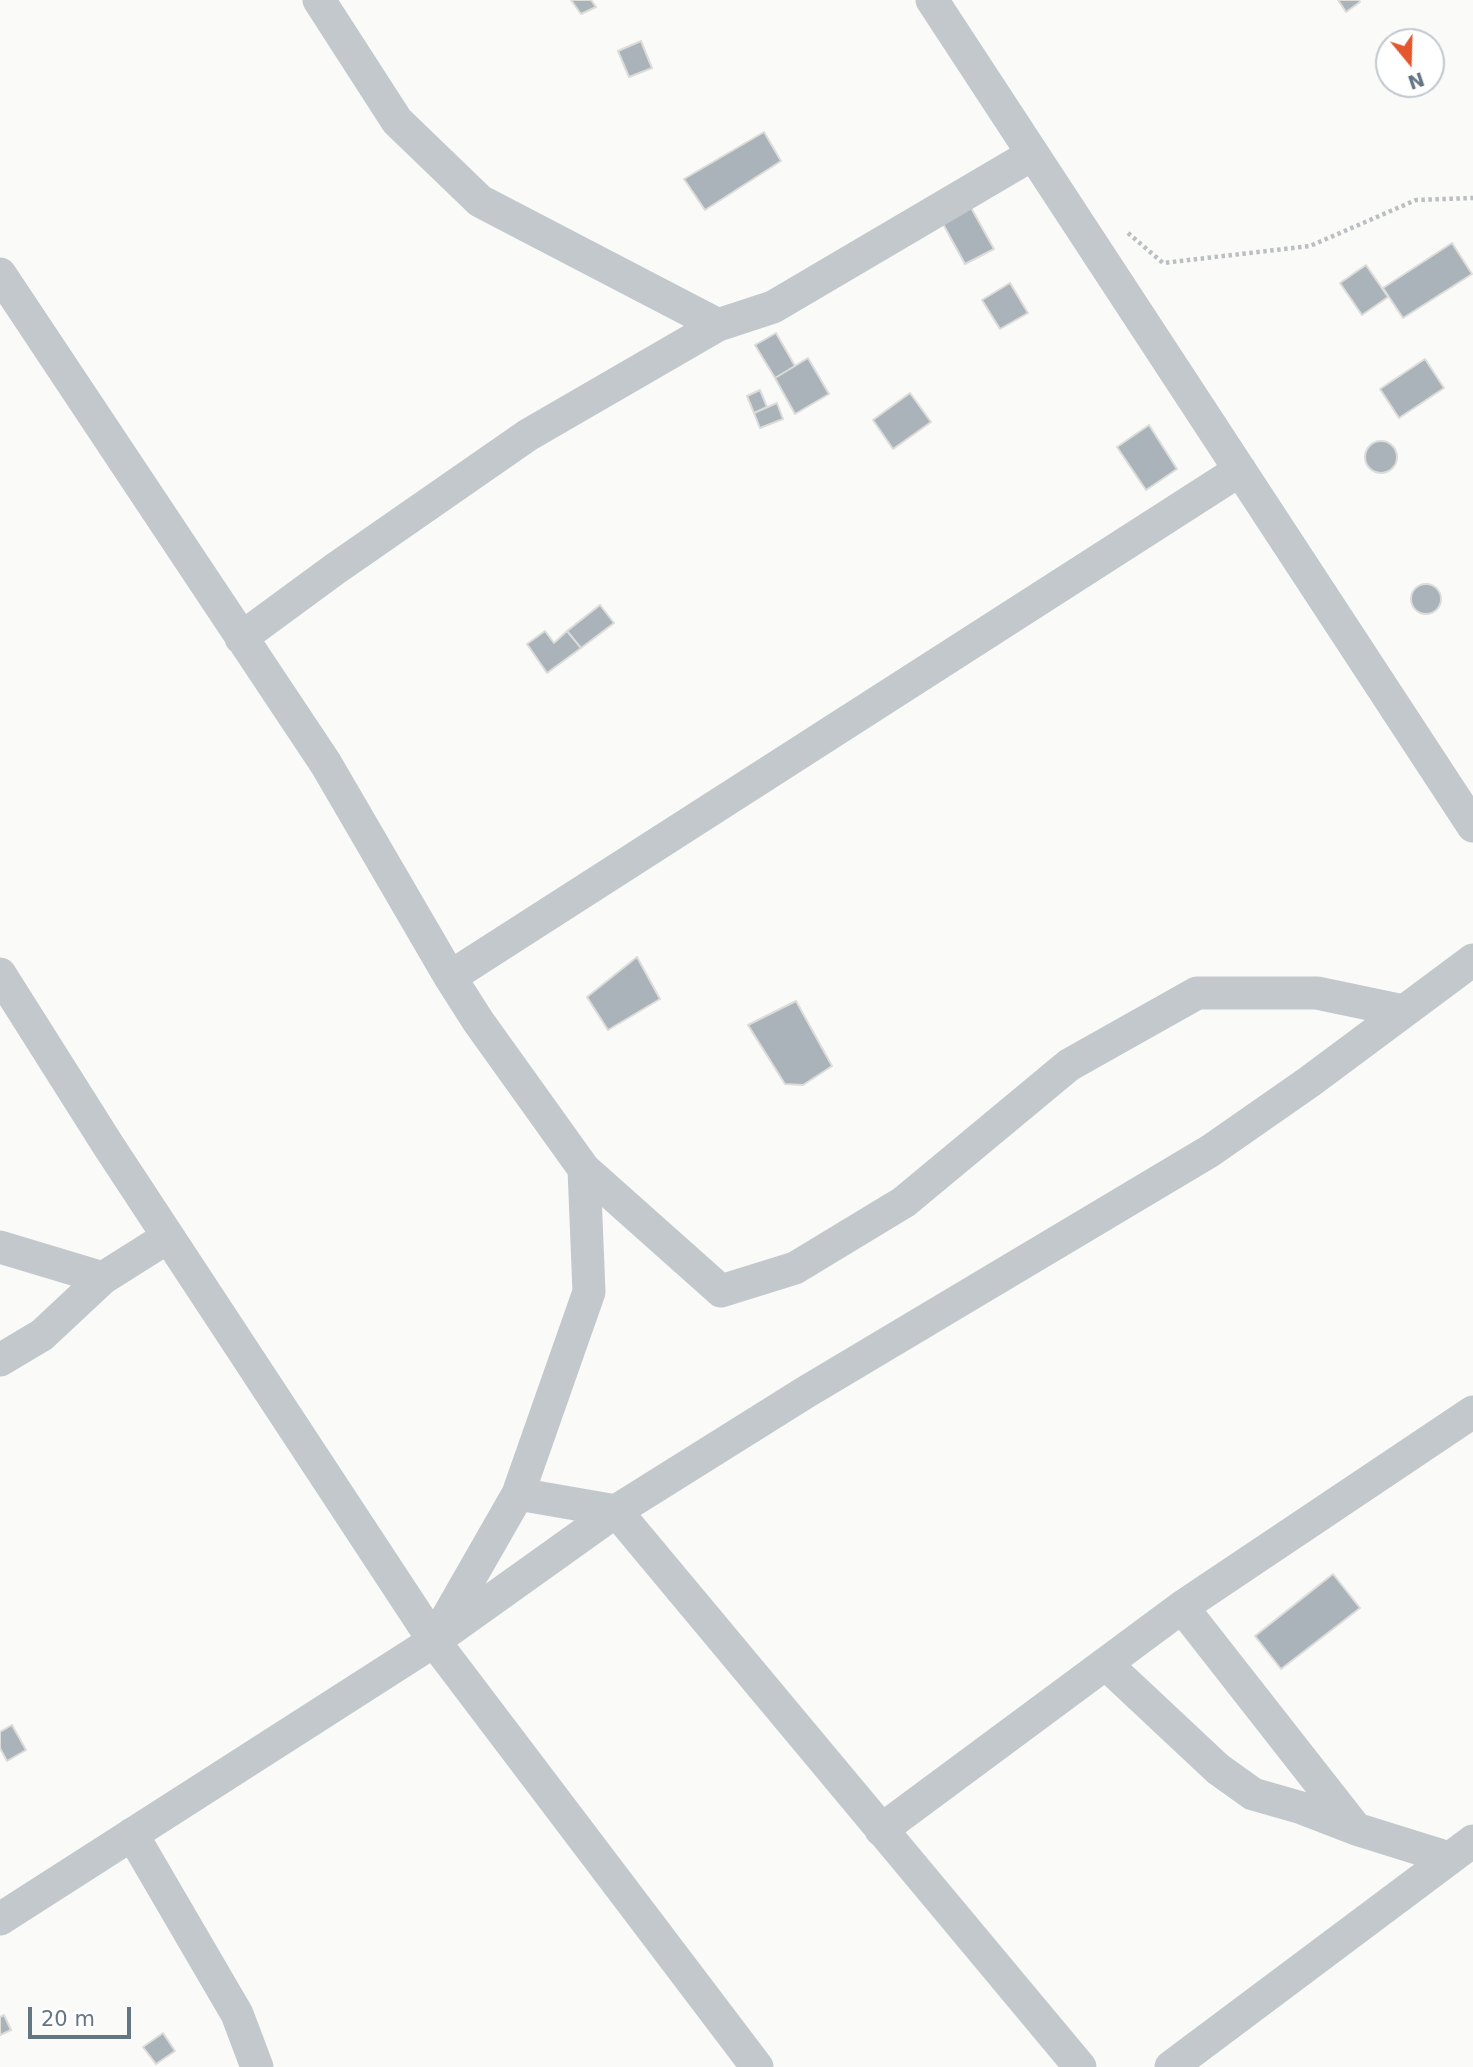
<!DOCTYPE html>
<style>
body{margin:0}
#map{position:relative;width:1473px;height:2067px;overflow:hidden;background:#fafaf8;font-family:"DejaVu Sans",sans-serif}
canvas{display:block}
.north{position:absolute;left:1375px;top:28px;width:70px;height:70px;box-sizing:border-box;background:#fff;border:2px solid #c1c8cd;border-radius:50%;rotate:161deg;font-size:19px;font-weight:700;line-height:28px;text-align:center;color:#657683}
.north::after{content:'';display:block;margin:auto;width:24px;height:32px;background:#e4572e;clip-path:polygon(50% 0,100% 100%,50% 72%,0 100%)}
.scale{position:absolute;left:28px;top:2007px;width:103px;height:32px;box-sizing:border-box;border:4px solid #657683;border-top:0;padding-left:9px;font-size:21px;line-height:24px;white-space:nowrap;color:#657683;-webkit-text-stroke:5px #fff;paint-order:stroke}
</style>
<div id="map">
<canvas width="1473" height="2067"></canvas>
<div class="north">N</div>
<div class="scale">20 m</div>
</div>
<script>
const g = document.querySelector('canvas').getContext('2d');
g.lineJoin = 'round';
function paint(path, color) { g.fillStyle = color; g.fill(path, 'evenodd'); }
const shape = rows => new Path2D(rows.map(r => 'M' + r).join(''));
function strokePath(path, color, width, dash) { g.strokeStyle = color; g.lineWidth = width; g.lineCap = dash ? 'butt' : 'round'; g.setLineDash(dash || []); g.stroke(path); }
const building = shape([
 [571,0,591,0,596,7,581,14,571,0],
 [1338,0,1359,0,1360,2,1346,12,1338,0],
 [641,41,652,68,629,77,618,51,641,41],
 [764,132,781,161,705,210,684,179,764,132],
 [970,206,994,249,965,264,942,222,970,206],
 [1452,243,1472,274,1403,318,1383,288,1452,243],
 [1366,265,1388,297,1362,315,1340,283,1366,265],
 [1010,283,1028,313,1000,329,982,300,1010,283],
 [776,333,795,366,775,378,755,345,776,333],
 [808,358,829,394,795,414,775,378,808,358],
 [1425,359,1444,388,1399,418,1380,389,1425,359],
 [760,390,767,407,754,413,747,396,760,390],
 [910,393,931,422,893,449,873,420,910,393],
 [777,403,783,419,760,428,754,413,777,403],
 [1149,425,1177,469,1146,490,1117,447,1149,425],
 '1365 457a16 16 0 1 1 32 0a16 16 0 1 1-32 0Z',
 '1411 599a15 15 0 1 1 30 0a15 15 0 1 1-30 0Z',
 [600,605,614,623,581,648,567,631,600,605],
 [545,631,554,643,567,631,581,648,547,673,527,644,545,631],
 [637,957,660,999,608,1030,587,997,637,957],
 [796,1001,832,1066,803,1085,785,1084,748,1025,796,1001],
 [1333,1574,1360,1608,1281,1669,1255,1636,1333,1574],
 [12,1725,26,1750,7,1761,0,1748,0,1732,12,1725],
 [4,2015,11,2030,0,2035,0,2017,4,2015],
 [163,2033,175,2051,156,2064,143,2047,163,2033]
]);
paint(building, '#aab3b9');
strokePath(building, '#dcdcda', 2);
strokePath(shape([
 [1128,233,1163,263,1310,246,1416,200,1473,198]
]), '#bbbfc2', 4.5, [3.5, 3.5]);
strokePath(shape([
 [319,0,397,121,480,201,718,325],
 [932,0,1473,826],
 [0,274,326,764,450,977,478,1021,584,1169,721,1291,795,1268,904,1202,1069,1065,1197,993,1317,993,1403,1011],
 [241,638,335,569,528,435,718,325,773,307,1033,154],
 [0,974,108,1145,434,1641,757,2067],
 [450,977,1240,470],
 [0,1247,103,1278],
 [0,1360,42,1335,103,1278,168,1237],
 [518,1494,616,1511,1080,2067],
 [1182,1607,1356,1829,1449,1858],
 [439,1632,518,1494,589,1292,584,1169],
 [1106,1664,1218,1769,1253,1794,1302,1808,1354,1828],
 [881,1830,1182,1607,1473,1412],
 [132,1834,237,2014,257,2067],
 [0,1919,434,1641,616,1511,806,1392,1210,1151,1309,1082,1473,960],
 [1171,2067,1473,1841]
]), '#c3c8cc', 33);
</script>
